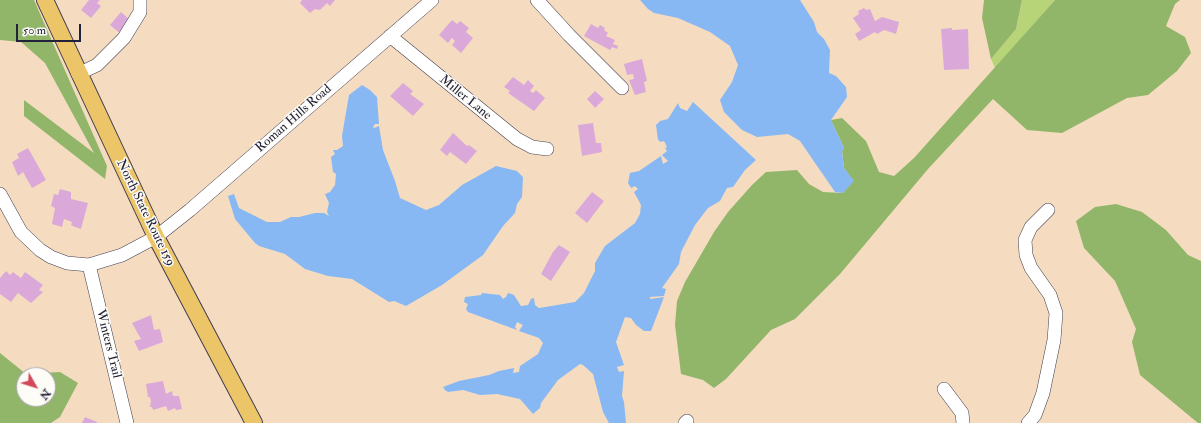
<!DOCTYPE html>
<style>
body{margin:0}
#map{position:relative;width:1201px;height:423px;overflow:hidden;background:#f5dcc1;font-family:"IM FELL Double Pica",serif}
canvas{display:block}
.north{position:absolute;left:16px;top:367px;width:40px;height:40px;box-sizing:border-box;background:#fdfcf7;border:1px solid #a5a5ac;border-radius:50%;rotate:129deg;font-size:11px;font-weight:700;line-height:16px;text-align:center;color:#22223b}
.north::after{content:'';display:block;margin:auto;width:14px;height:18px;background:#d1495b;clip-path:polygon(50% 0,100% 100%,50% 72%,0 100%)}
.scale{position:absolute;left:16px;top:24px;width:65px;height:18px;box-sizing:border-box;border:2px solid #22223b;border-top:0;padding-left:5px;font-size:12px;line-height:14px;white-space:nowrap;color:#22223b;-webkit-text-stroke:3px #fdfcf7;paint-order:stroke}
</style>
<div id="map">
<canvas width="1201" height="423"></canvas>
<div class="north">N</div>
<div class="scale">50 m</div>
</div>
<script>
const g = document.querySelector('canvas').getContext('2d');
g.lineJoin = 'round';
function paint(path, color) { g.fillStyle = color; g.fill(path, 'evenodd'); }
const shape = rows => new Path2D(rows.map(r => 'M' + r).join(''));
function strokePath(path, color, width, dash) { g.strokeStyle = color; g.lineWidth = width; g.lineCap = dash ? 'butt' : 'round'; g.setLineDash(dash || []); g.stroke(path); }
function write(font, color, halo, rows, align = 'center') {
  g.font = font + ' "IM FELL Double Pica",serif'; g.lineWidth = 3; g.setLineDash([]); g.textBaseline = 'middle'; g.strokeStyle = halo; g.fillStyle = color; for (const [text, x, y, turn = 0] of rows) {
    g.save(); g.translate(x, y); g.rotate((+turn || 0) * Math.PI / 180); g.textAlign = isNaN(turn) ? turn : align; if (halo) g.strokeText(text, 0, 0); g.fillText(text, 0, 0); g.restore();
  }
}
paint(shape([
 [1022,0,1055,0,995,68,991,59,1016,29]
]), '#b8d479');
paint(shape([
 [0,0,34,0,107,166,105,179,24,116,24,100,94,153,45,63,21,42,0,40],
 [984,0,1022,0,1016,29,991,59,982,18],
 [1055,0,1180,0,1175,4,1166,26,1185,37,1191,53,1177,71,1148,95,1127,98,1062,133,1027,130,993,99,928,169,840,274,795,319,771,330,726,379,714,388,703,380,681,374,675,325,677,301,685,282,714,232,728,212,752,185,766,172,797,170,809,184,823,192,843,193,853,181,844,168,842,151,844,148,831,120,842,118,866,141,879,172,894,176,914,158],
 [1116,204,1142,212,1166,230,1188,255,1201,261,1201,423,1198,423,1140,375,1132,342,1136,329,1115,281,1084,248,1076,221,1095,207],
 [0,353,26,374,60,372,78,383,60,417,51,423,0,423],
 [24,375,48,375,48,399,24,399]
]), '#92b669');
paint(shape([
 [640,0,800,0,814,22,817,32,824,39,830,50,829,73,836,76,846,87,847,97,831,120,844,148,842,151,844,168,854,181,843,193,835,192,800,141,788,134,757,137,742,130,724,112,720,100,732,82,738,65,730,46,710,32,678,18,654,13,648,9],
 [362,85,370,90,377,97,379,124,375,124,373,127,374,128,379,126,383,150,395,181,400,198,426,210,439,205,462,185,496,166,517,171,523,177,522,197,517,204,515,213,503,226,483,255,442,285,406,306,394,301,389,302,352,279,328,276,305,269,285,254,259,246,255,243,235,219,228,196,234,194,239,208,267,222,280,222,291,217,299,217,315,213,324,213,329,216,327,212,329,203,325,194,330,192,335,185,336,174,333,172,331,157,335,154,333,150,337,150,343,146,342,136,349,95],
 [693,102,756,160,745,170,733,187,727,188,720,201,708,208,695,225,681,252,679,264,662,288,666,289,664,296,650,297,650,299,664,297,651,331,644,331,636,325,631,318,625,317,616,342,624,365,617,367,619,372,624,371,622,396,624,402,626,423,609,423,603,412,593,374,583,365,580,364,558,380,541,403,540,408,533,414,520,399,497,394,480,395,463,390,448,392,445,390,443,387,459,381,489,375,499,371,514,368,513,373,519,372,520,366,538,354,543,343,539,338,519,331,523,325,517,322,515,327,517,330,468,312,466,309,468,304,464,302,465,297,481,295,482,293,500,295,503,299,506,297,508,293,514,295,521,306,528,305,531,299,534,298,535,305,539,308,575,302,584,293,595,271,595,263,605,246,635,223,640,214,641,205,634,192,638,189,635,186,631,188,628,183,630,173,639,171,661,156,663,164,668,161,662,155,667,151,665,148,667,147,664,141,661,142,658,140,656,125,660,121,668,119,678,103,680,108,687,111]
]), '#87b8f3');
paint(shape([
 [89,0,100,0,97,3,101,6,91,18,81,10],
 [302,0,335,0,330,6,327,3,320,10,315,9,310,13,300,3],
 [864,8,866,10,870,9,875,21,882,17,899,22,896,34,884,30,877,34,875,32,859,41,855,34,861,30,853,18,859,14,858,11],
 [121,12,131,21,121,34,110,25],
 [452,20,457,24,460,21,469,28,466,32,473,38,461,53,452,45,455,41,452,38,448,43,439,35],
 [591,24,598,28,600,25,605,28,604,30,608,33,606,36,615,40,613,44,618,46,617,49,612,47,610,50,584,36],
 [952,28,952,30,968,29,969,69,944,70,941,29],
 [642,59,647,81,644,82,646,92,635,95,629,80,634,79,633,74,627,75,624,64],
 [513,77,524,85,528,80,534,86,530,91,533,93,536,90,545,98,534,111,508,93,510,91,504,87],
 [403,83,413,91,410,94,424,104,413,116,390,96],
 [595,91,604,99,595,108,587,99],
 [593,123,596,143,601,143,602,152,582,156,578,125],
 [453,133,467,146,469,145,477,151,466,164,450,152,447,156,440,150],
 [28,148,46,180,32,188,23,172,18,176,12,162,19,158,17,154],
 [60,189,71,192,71,199,88,203,81,229,75,227,71,225,72,222,64,219,62,227,52,224,55,208,51,206,54,194,58,195],
 [592,192,604,201,587,223,575,213],
 [559,245,570,252,551,281,541,274,553,252],
 [6,271,10,275,13,272,21,278,25,272,43,285,39,290,43,292,31,303,18,293,11,302,0,294,0,278],
 [151,315,154,330,160,329,163,342,139,351,134,341,141,339,132,323],
 [163,381,166,394,172,391,173,396,179,396,182,409,176,410,175,408,168,411,166,406,153,410,152,407,150,407,151,401,150,397,148,397,146,384],
 [85,417,97,422,97,423,82,423]
]), '#daa9d9');
const minor = shape([
 [537,0,569,35,622,88],
 [390,36,517,139,532,147,547,149],
 [78,74,97,65,124,38,140,12,140,0],
 [0,194,21,232,40,250,51,257,67,263,89,265,122,255,156,237,190,210,432,0],
 [89,265,127,423],
 [944,389,962,413,963,423],
 [685,423,687,421],
 [1028,423,1035,415,1043,393,1054,340,1056,313,1050,295,1031,268,1026,255,1025,240,1031,227,1048,210]
]);
const major = shape([
 [45,0,156,237,254,423]
]);
strokePath(minor, '#423e4f', 14);
strokePath(major, '#423e4f', 18);
strokePath(minor, '#fff', 13);
strokePath(major, '#edc569', 16);
write('13px', '#22223b', '#fdfcf7', [
 ["Miller Lane",465,98,39],
 ["Roman Hills Road",294,119,-41],
 ["North State Route 159",145,213,64],
 ["Winters Trail",108,344,76]
]);
</script>
